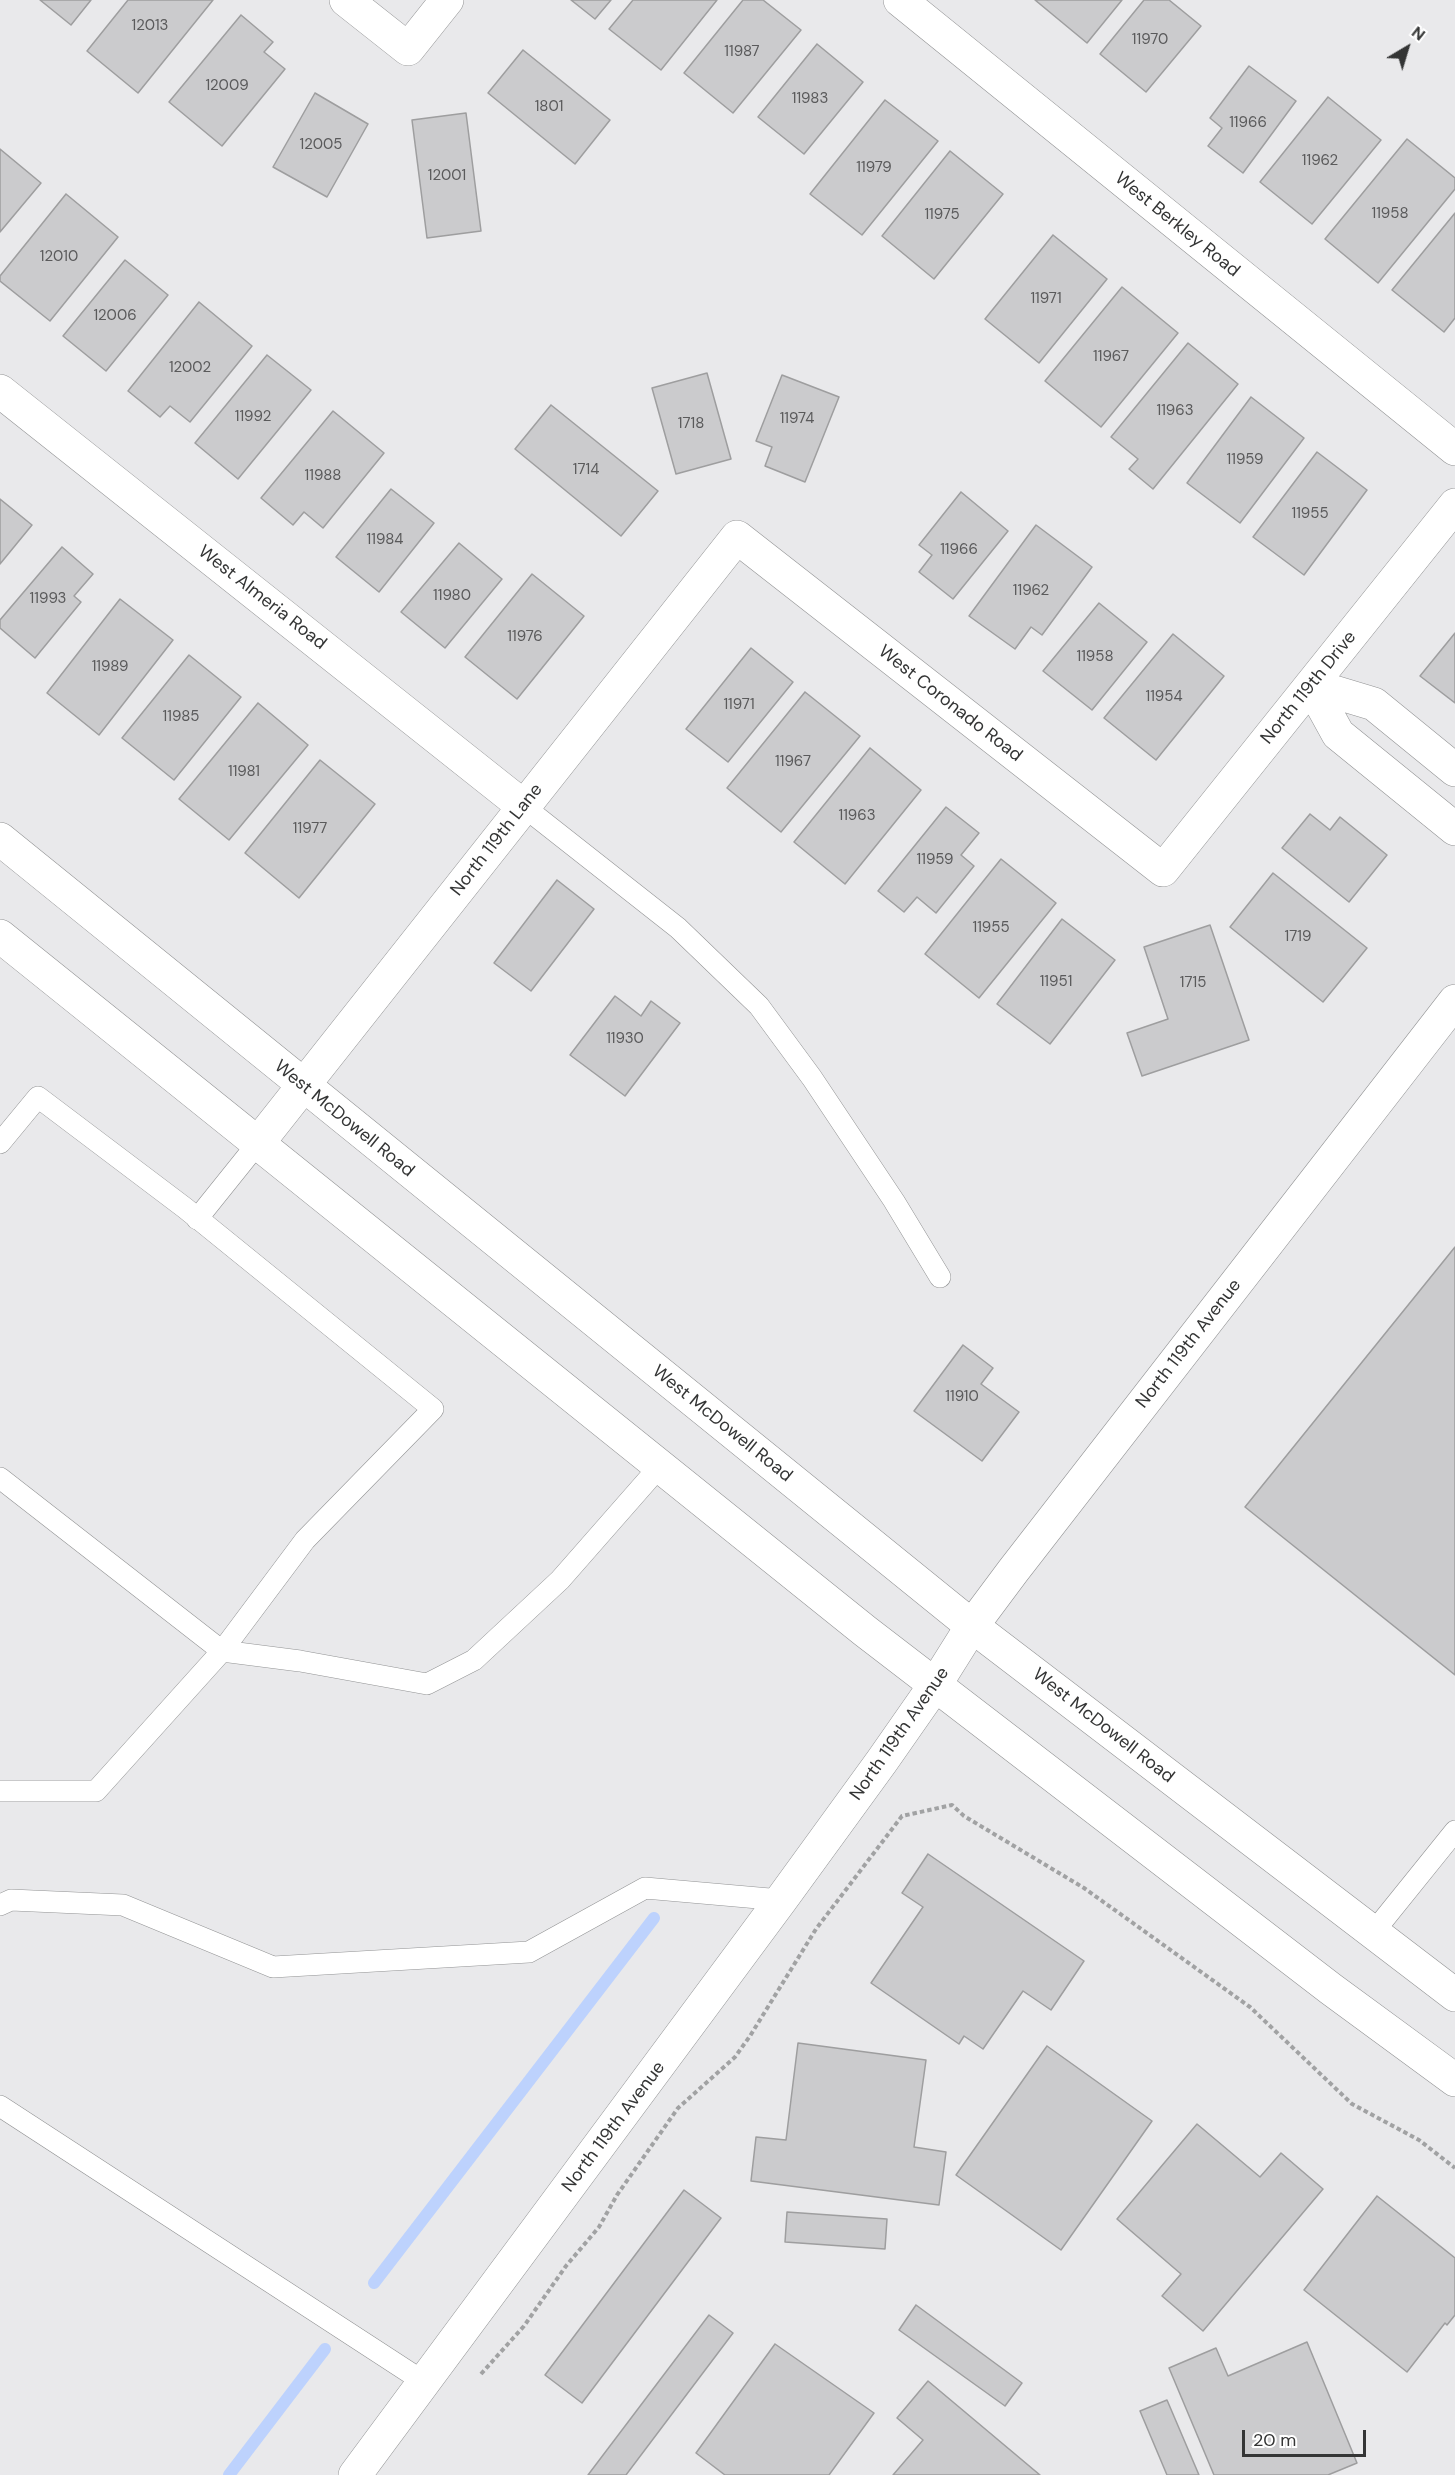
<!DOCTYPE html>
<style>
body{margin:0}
#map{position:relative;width:1455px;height:2475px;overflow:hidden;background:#e9e9eb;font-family:"DM Sans",sans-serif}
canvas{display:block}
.north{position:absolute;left:1377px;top:18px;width:60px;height:60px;-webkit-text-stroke:4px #fff;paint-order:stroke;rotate:38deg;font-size:16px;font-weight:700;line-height:24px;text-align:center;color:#343535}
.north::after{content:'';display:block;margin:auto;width:21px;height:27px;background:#343535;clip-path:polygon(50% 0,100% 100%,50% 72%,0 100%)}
.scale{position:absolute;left:1242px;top:2430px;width:124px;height:27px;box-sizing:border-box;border:3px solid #343535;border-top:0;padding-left:8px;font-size:18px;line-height:21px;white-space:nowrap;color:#343535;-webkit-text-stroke:4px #fff;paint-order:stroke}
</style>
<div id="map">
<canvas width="1455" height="2475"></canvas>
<div class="north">N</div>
<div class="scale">20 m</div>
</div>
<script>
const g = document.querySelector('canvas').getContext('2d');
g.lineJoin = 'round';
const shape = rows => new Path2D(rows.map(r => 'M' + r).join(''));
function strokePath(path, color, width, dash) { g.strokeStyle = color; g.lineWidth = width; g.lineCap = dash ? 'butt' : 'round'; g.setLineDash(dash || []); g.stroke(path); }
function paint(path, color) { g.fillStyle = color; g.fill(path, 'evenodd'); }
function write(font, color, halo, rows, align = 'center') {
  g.font = font + ' "DM Sans",sans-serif'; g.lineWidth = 6; g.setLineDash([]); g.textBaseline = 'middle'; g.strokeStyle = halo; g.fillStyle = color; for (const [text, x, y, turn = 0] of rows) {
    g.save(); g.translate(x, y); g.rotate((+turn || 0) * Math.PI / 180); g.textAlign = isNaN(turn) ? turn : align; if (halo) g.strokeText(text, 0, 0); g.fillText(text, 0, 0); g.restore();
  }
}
strokePath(shape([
 [374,2283,654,1918],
 [229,2475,325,2349]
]), '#bdd2fd', 12);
const building = shape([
 [40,0,91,0,71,25,40,0],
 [128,0,213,0,138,93,87,51,128,0],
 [571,0,611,0,595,19,571,0],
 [633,0,717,0,661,70,609,29,633,0],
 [743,0,763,0,801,30,733,113,684,73,743,0],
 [1035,0,1122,0,1087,43,1035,0],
 [1144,0,1169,0,1201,26,1146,92,1100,54,1144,0],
 [241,15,273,42,264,52,285,69,222,146,169,102,241,15],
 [817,44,863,82,804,154,758,117,817,44],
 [523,50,610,120,575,164,488,93,523,50],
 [1249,66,1296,101,1243,173,1208,146,1222,128,1210,118,1249,66],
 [315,93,368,124,327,197,273,167,315,93],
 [1328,97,1381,140,1312,224,1260,182,1328,97],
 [885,100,938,141,862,235,810,194,885,100],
 [466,113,481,231,427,238,412,120,466,113],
 [1407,139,1455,178,1455,189,1378,283,1325,239,1407,139],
 [0,149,41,183,0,232,0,149],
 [950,151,1003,194,934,279,882,236,950,151],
 [66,194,118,237,50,321,0,281,0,276,66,194],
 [1455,213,1455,318,1444,332,1392,290,1455,213],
 [1053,235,1107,279,1039,363,985,319,1053,235],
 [125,260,168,295,106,371,63,336,125,260],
 [1122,287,1178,333,1101,427,1045,381,1122,287],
 [199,302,252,346,190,422,170,406,160,417,128,391,199,302],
 [1188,343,1238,384,1153,489,1129,469,1138,459,1111,437,1188,343],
 [267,355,311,390,238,479,195,443,267,355],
 [707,373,731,459,676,474,652,388,707,373],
 [782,375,839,397,805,482,765,466,772,447,756,441,782,375],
 [1251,397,1304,438,1240,523,1187,483,1251,397],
 [551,405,658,491,621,536,515,449,551,405],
 [333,411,384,453,323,528,304,512,293,525,261,498,333,411],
 [1317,452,1367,490,1304,575,1253,537,1317,452],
 [391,489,434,523,379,592,336,557,391,489],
 [961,492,1008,531,953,599,919,572,932,555,919,545,961,492],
 [0,499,32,525,0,564,0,499],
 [1036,525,1092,567,1042,635,1031,627,1015,649,969,616,1036,525],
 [459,543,502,579,445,648,401,612,459,543],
 [62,547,93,574,74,596,81,602,35,658,0,628,0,620,62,547],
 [532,574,584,616,517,699,465,657,532,574],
 [120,599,173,640,99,735,47,693,120,599],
 [1099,603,1147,642,1092,710,1043,671,1099,603],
 [1455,633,1455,703,1420,676,1455,633],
 [1173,634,1224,676,1156,760,1104,718,1173,634],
 [751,648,793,682,728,762,686,729,751,648],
 [189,655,241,697,174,780,122,738,189,655],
 [805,692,860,736,781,832,727,788,805,692],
 [258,703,308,745,229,840,179,799,258,703],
 [870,748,921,790,845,884,794,842,870,748],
 [320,760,375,804,299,898,245,853,320,760],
 [946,807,979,833,961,855,974,866,936,913,917,897,904,912,878,891,946,807],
 [1310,814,1330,830,1340,817,1387,855,1349,902,1282,848,1310,814],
 [1001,859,1056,903,979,998,925,954,1001,859],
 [1273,873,1367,948,1323,1002,1230,927,1273,873],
 [557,880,594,909,531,991,494,963,557,880],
 [1062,919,1115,960,1050,1044,997,1004,1062,919],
 [1210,925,1249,1040,1142,1076,1127,1033,1168,1019,1144,947,1210,925],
 [615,996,641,1016,651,1001,680,1023,625,1096,570,1055,615,996],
 [1455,1247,1455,1675,1245,1507,1455,1247],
 [963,1345,993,1368,981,1384,1019,1412,982,1461,914,1411,963,1345],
 [928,1854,1084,1961,1051,2010,1023,1991,983,2049,964,2036,959,2044,871,1983,923,1907,902,1893,928,1854],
 [798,2043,926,2060,914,2147,946,2152,939,2205,751,2181,756,2137,786,2140,798,2043],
 [1047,2046,1152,2121,1061,2250,956,2175,1047,2046],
 [1197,2124,1260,2177,1281,2153,1323,2189,1203,2331,1162,2296,1181,2274,1117,2219,1197,2124],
 [684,2190,721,2218,582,2403,545,2375,684,2190],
 [1377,2196,1455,2258,1455,2315,1447,2325,1445,2323,1407,2372,1304,2290,1377,2196],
 [787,2212,887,2219,885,2249,785,2242,787,2212],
 [916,2305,1022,2383,1005,2406,899,2330,916,2305],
 [709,2315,733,2333,626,2475,588,2475,709,2315],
 [1307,2342,1357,2463,1328,2475,1214,2475,1169,2368,1216,2348,1228,2376,1307,2342],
 [775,2344,874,2413,829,2475,725,2475,696,2453,775,2344],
 [928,2381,1040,2475,893,2475,923,2440,897,2418,928,2381],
 [1167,2400,1199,2475,1167,2475,1140,2411,1167,2400]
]);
paint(building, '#cbcbcd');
strokePath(building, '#9e9e9f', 1.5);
const lane = shape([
 [523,806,678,928,759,1006,812,1078,894,1201,940,1277],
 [0,1143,38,1097,185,1208,433,1409,305,1540,222,1651,96,1791,0,1791],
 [197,1219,258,1143],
 [0,1478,222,1651,300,1661,427,1684,474,1660,560,1580,660,1466],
 [0,1905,11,1900,123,1905,273,1967,529,1952,645,1888,781,1900],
 [1372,1934,1455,1831],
 [0,2106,424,2382]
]);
const street = shape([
 [346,0,408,49,447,0],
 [900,0,1455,449],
 [0,391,523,806],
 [1311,685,1338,734,1455,829],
 [1311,685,1374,704,1455,770],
 [258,1143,737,537,1163,870,1455,505],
 [355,2475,781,1900,882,1761,935,1685,972,1626,1013,1571,1455,1001]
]);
const primary = shape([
 [0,839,972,1626,1455,1995],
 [0,936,865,1631,1331,1989,1455,2080]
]);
strokePath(lane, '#929394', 22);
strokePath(street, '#929394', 34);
strokePath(primary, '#929394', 34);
strokePath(shape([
 [481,2374,524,2326,566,2266,599,2227,617,2195,678,2108,735,2057,750,2036,816,1929,902,1816,952,1805,964,1816,1084,1888,1250,2007,1352,2104,1419,2140,1455,2168]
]), '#a1a2a3', 4, [4.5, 3]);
strokePath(lane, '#fff', 21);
strokePath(street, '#fff', 33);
strokePath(primary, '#fff', 33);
write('15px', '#5a5a5b', null, [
 ["12013",150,26],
 ["11970",1150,40],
 ["11987",742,52],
 ["12009",227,86],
 ["11983",810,99],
 ["1801",549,107],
 ["11966",1248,123],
 ["12005",321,145],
 ["11962",1320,161],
 ["11979",874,168],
 ["12001",447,176],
 ["11958",1390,214],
 ["11975",942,215],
 ["12010",59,257],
 ["11971",1046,299],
 ["12006",115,316],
 ["11967",1111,357],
 ["12002",190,368],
 ["11963",1175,411],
 ["11992",253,417],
 ["11974",797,419],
 ["1718",691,424],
 ["11959",1245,460],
 ["1714",586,470],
 ["11988",323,476],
 ["11955",1310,514],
 ["11984",385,540],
 ["11966",959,550],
 ["11962",1031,591],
 ["11980",452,596],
 ["11993",48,599],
 ["11976",525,637],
 ["11958",1095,657],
 ["11989",110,667],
 ["11954",1164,697],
 ["11971",739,705],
 ["11985",181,717],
 ["11967",793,762],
 ["11981",244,772],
 ["11963",857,816],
 ["11977",310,829],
 ["11959",935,860],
 ["11955",991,928],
 ["1719",1298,937],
 ["11951",1056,982],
 ["1715",1193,983],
 ["11930",625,1039],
 ["11910",962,1397]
]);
write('18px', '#343535', '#fff', [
 ["West Berkley Road",1177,225,39],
 ["West Almeria Road",262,598,38],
 ["North 119th Drive",1309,688,-51],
 ["West Coronado Road",950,704,38],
 ["North 119th Lane",497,840,-52],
 ["West McDowell Road",344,1119,39],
 ["North 119th Avenue",1189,1344,-52],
 ["West McDowell Road",722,1424,39],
 ["West McDowell Road",1103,1726,38],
 ["North 119th Avenue",900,1734,-55],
 ["North 119th Avenue",614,2127,-53]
]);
</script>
